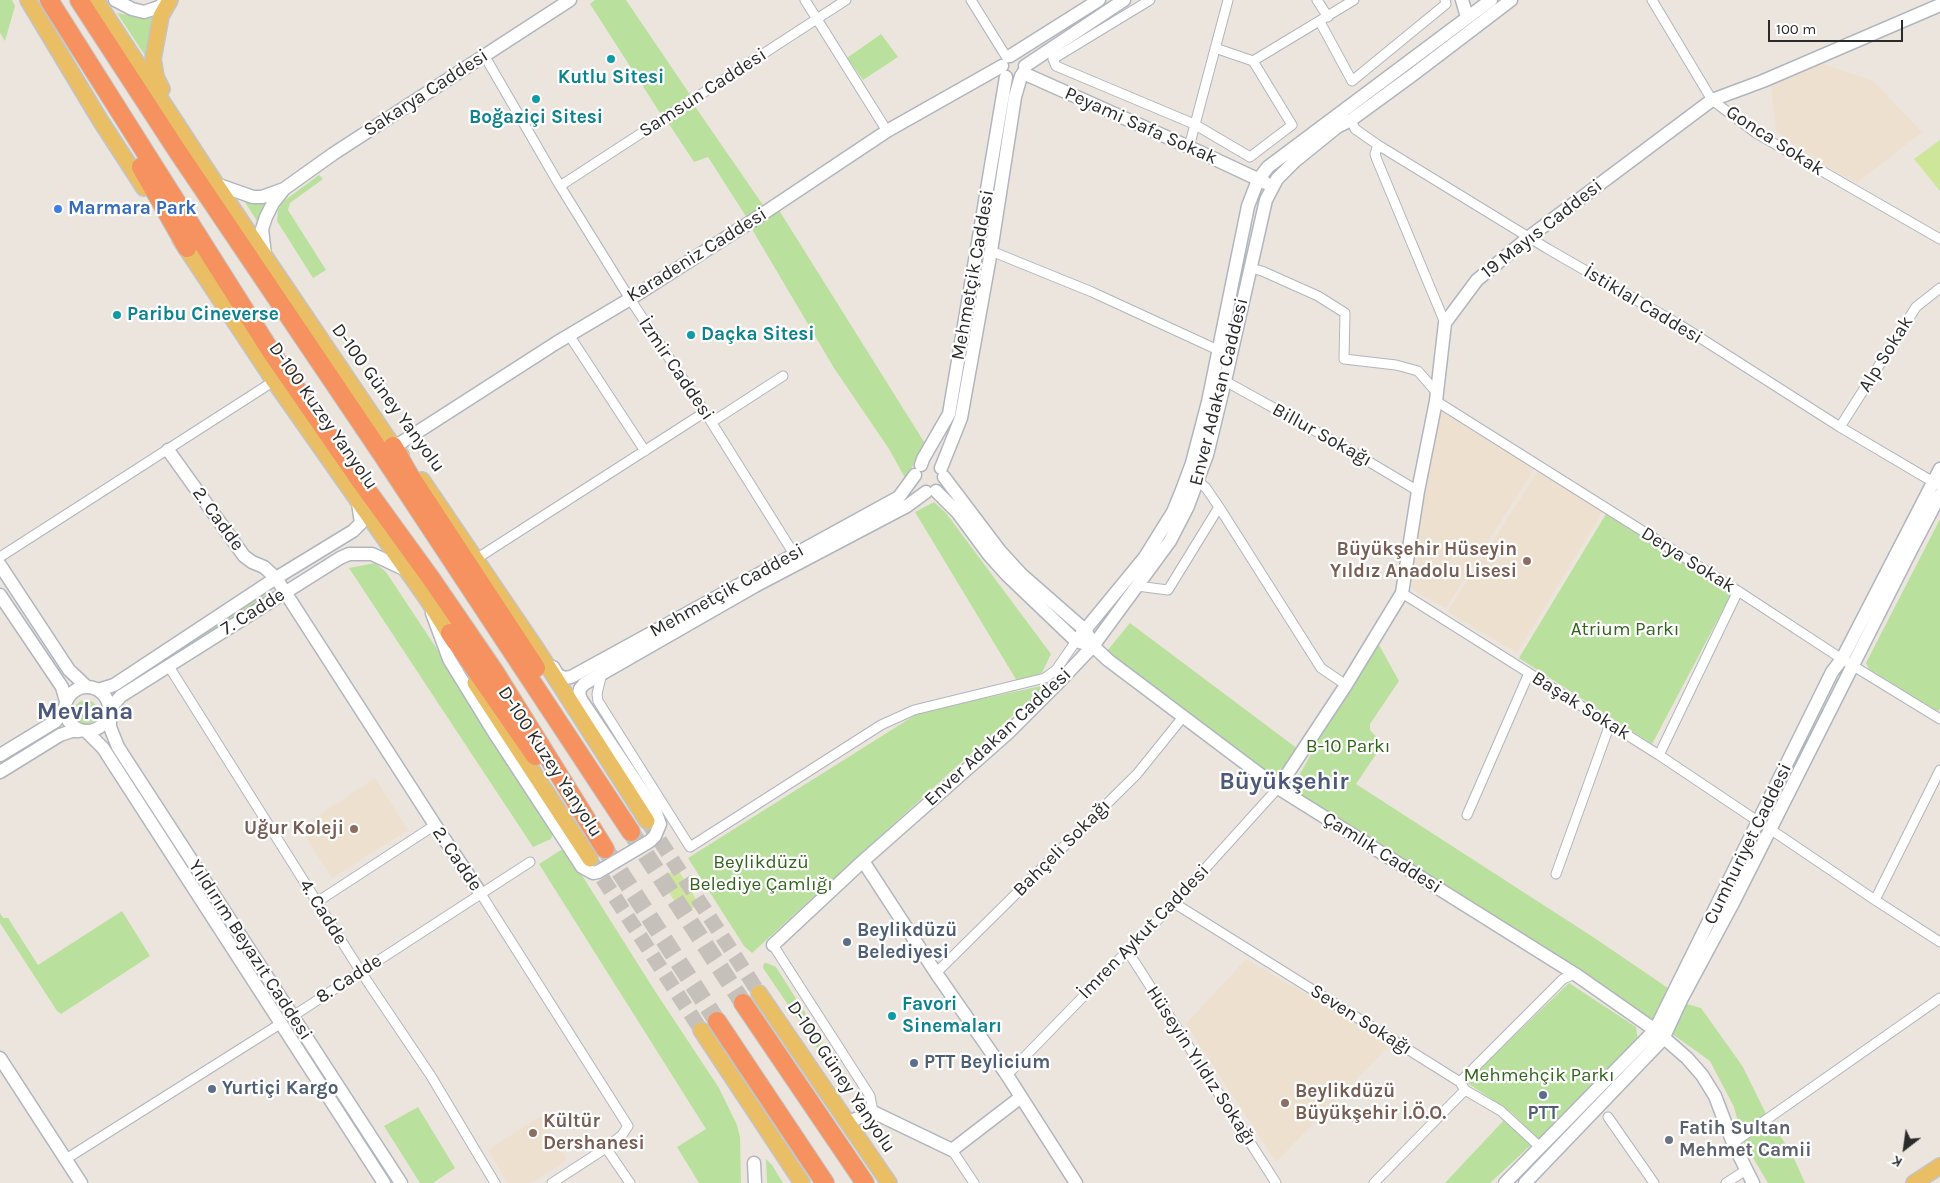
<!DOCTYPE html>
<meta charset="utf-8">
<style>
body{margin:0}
#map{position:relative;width:1940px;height:1183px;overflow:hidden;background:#ece5de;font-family:Karla,sans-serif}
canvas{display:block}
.north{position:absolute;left:1880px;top:1123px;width:50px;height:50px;-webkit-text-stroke:4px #fff;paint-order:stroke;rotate:210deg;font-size:14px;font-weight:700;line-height:20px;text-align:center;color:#2b2b2b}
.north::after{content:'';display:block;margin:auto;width:18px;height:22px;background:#2b2b2b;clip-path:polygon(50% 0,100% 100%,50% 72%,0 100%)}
.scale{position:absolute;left:1768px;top:20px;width:135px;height:22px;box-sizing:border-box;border:2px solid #2b2b2b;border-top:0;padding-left:6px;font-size:15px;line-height:18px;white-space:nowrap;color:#2b2b2b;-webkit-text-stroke:4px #fff;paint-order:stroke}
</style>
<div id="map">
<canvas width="1940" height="1183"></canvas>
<div class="north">K</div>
<div class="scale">100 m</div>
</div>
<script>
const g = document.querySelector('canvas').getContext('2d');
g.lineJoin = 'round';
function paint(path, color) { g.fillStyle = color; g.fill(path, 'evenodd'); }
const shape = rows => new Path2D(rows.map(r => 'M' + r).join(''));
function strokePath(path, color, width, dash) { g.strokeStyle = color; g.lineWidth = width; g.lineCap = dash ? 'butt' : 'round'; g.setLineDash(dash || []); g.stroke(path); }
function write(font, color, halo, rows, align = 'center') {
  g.font = font + ' Karla,sans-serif'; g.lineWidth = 4.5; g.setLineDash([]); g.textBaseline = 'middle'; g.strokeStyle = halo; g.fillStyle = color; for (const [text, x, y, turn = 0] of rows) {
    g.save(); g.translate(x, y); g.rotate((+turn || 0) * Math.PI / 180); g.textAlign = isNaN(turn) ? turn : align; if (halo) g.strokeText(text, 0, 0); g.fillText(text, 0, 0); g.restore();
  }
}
paint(shape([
 [1811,60,1873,81,1922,132,1857,183,1812,159,1776,131,1771,85],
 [1441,411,1534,469,1446,608,1415,592,1411,586,1424,470],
 [1539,470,1604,510,1517,653,1447,612],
 [375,778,408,830,332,878,300,828],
 [1246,959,1391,1044,1276,1162,1186,1024],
 [541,1116,567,1160,531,1183,508,1183,488,1150]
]), '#ede0ce');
paint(shape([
 [0,0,12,0,15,6,5,41,0,33],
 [595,0,626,0,691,96,662,116,590,4],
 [117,13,144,18,153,17,148,60],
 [881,34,898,57,863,80,847,58],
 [694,105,763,205,747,218,708,157,694,162,667,121],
 [319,175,323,179,290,203,288,210,326,270,313,278,277,221,278,210,284,201],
 [243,199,267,200,257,221],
 [777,207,926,445,905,478,889,449,834,368,750,226],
 [934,502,946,513,1051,654,1042,673,1017,681,915,512],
 [1606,514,1734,589,1652,744,1519,658],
 [1940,519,1940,709,1937,711,1869,669,1866,663],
 [375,563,386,572,435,646,547,821,553,833,551,839,533,847,349,568],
 [267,590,270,595,121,692,119,687],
 [1130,623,1298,749,1274,782,1107,651],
 [1379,645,1399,681,1370,724,1370,730,1383,744,1356,784,1593,937,1668,988,1654,1021,1548,950,1299,794,1295,783,1321,736],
 [1046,685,752,953,744,946,688,858,920,712],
 '74 712a12 12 0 1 1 24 0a12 12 0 1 1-24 0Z',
 [561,850,566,850,653,988,719,1088,737,1125,740,1137,741,1183,699,1183,677,1147,706,1129,539,864],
 [122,911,150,956,61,1014,57,1011,0,923,0,913,3,918,8,918,38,965],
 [764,963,767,963,776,967,823,1041,818,1049,763,968],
 [1569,983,1636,1027,1638,1041,1540,1141,1512,1113,1466,1082],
 [1687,1004,1701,1008,1743,1067,1766,1114,1792,1154,1805,1183,1768,1183,1743,1141,1734,1107,1710,1061,1671,1033],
 [418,1107,455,1168,433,1183,420,1183,384,1126],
 [1504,1120,1531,1145,1490,1183,1445,1183],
 [766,1159,772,1165,783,1183,767,1183]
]), '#bae09d');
paint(shape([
 [1940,140,1940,191,1914,159],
 [677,868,699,904,683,914,660,879]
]), '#cde699');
strokePath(shape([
 [647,821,759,993],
 [590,859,701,1030]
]), '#c5c0ba', 15, [15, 8]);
strokePath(shape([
 [631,832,743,1003],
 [605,849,717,1021]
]), '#c5c0ba', 18, [18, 9]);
const street = shape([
 [805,0,887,131],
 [971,0,1007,58],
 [1150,0,1053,59,1056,66,1194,124,1250,157,1292,125,1253,61,1354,0],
 [1317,0,1328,17],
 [1652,0,1712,100,1756,133,1940,239],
 [1320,22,1352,81,1446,4,1445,0],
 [1215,48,1253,61],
 [484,55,560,186,630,299,705,412,794,554],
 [1351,120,1355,129,1378,145,1548,249,1680,325,1840,427,1940,486],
 [1378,145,1375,154,1377,160,1445,323],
 [1189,147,1228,0],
 [560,186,846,0],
 [991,251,1092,292,1218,350],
 [1250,268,1262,271,1318,296,1345,313,1344,359,1396,365,1418,371,1437,393],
 [569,335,645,451],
 [1225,381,1346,448,1418,491],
 [1436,401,1738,591,1842,659,1940,719],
 [712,422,783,376],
 [1840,427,1916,307,1940,288],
 [1198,481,1206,488,1219,507,1321,668,1346,685],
 [0,557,274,381],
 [476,559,705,412],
 [1137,586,1168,590,1219,507],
 [1402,593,1659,755,1759,822],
 [168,665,361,972,431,1076,495,1183],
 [602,673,597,694,598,701,690,847,881,725,914,710,1045,678,1056,670,1076,641],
 [1659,755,1738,591],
 [1467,815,1529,673],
 [1770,829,1875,900,1940,770],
 [1556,874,1610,724],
 [481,894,628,1126,622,1135,606,1148,552,1183],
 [1875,900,1940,942],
 [317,902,435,825],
 [1174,903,1460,1082,1465,1090,1501,1111,1540,1147],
 [773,945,870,1096,873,1112],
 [1127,950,1276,1183],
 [936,973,1137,774,1183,717],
 [293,1016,530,862],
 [1007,1075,1174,903,1278,788],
 [1460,1082,1563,979,1575,974],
 [1608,1117,1654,1183],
 [1733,1143,1940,998],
 [606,1148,630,1183],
 [952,1150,974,1183],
 [66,1159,280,1024],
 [1374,1183,1465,1090],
 [1726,1183,1746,1170]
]);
const secondary = shape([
 [115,0,132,9,144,12,159,7,167,0],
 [1462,0,1467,17],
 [1010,56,1099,0],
 [1025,66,1124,0],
 [1023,73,1189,147,1266,183],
 [216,184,253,197,262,197,284,189,333,154,570,0],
 [265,255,262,229,266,217,273,203,284,189],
 [393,446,402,442,556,343,630,299,752,221,887,131,1002,66],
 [168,450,244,556,252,562,264,567,276,578,435,825,481,894],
 [921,465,923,459,949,414,1006,77],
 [941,468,961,418,991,251,1015,97,1021,76],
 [944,477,1000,551,1022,575,1086,631,1093,646,1108,660,1278,788,1575,974,1655,1030,1687,1058,1702,1075,1715,1096,1733,1143,1753,1183],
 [936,491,958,513,989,555,1007,575,1076,641,1083,643],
 [0,565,69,670,87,687],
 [0,595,62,687,66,701],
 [432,613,449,659,495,734,582,867,593,873,598,872,650,841,655,836,660,824,655,810,582,701,579,695,580,689,584,684,755,586,907,506,926,492],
 [1076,641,1145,557,1173,512,1182,490,1192,463,1208,402,1248,206,1258,180,1268,167,1491,0],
 [553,667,558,675,564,678,571,677,899,497,915,475],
 '65 709a22 22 0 1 1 44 0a22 22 0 1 1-44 0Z',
 [98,690,114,685,276,578,353,531,361,523,358,503],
 [110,708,121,696,340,558,349,554,372,554,406,570],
 [110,714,110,727,118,747,401,1183],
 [87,732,103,748,384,1183],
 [0,755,56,721,65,707],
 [0,772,60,735,72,731,79,731],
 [1278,788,1346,685,1402,593,1418,491,1436,401,1445,323,1477,280,1529,237,1712,100,1763,81,1940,5],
 [863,861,936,973,1007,1075,1076,1183],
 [773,945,863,861,1008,733,1056,685,1093,646,1170,541,1188,506,1207,455,1225,381,1263,213,1266,200,1277,179,1295,161,1337,127,1351,120,1414,74,1511,0],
 [0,1058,81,1183],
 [848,1122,873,1112,952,1150,1021,1097],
 [754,1163,755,1183],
 [1505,1183,1655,1030,1832,672,1842,659,1940,469],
 [1525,1183,1663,1039,1681,1000,1732,905,1911,550,1940,495]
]);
const primary = shape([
 [28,0,100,120,144,188],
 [96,0,216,184,393,446,401,455],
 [162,89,156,77,153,59,161,16,170,0],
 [180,239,274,381,427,599,454,642],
 [422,480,538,651,647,821],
 [475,683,590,859],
 [759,993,889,1183],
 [701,1030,802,1183],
 [1914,1183,1940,1166]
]);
const highway = shape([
 [49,0,272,353,359,479,430,577,495,672,605,849],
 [79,0,178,152,381,453,631,832],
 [141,167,187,248],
 [393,446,410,476,536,668],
 [450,633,535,756],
 [743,1003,865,1183],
 [717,1021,825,1183]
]);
strokePath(street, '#b1b5be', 11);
strokePath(secondary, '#b1b5be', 15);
strokePath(primary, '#c4c4c4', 18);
strokePath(highway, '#c4c4c4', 20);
strokePath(street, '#fff', 9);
strokePath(secondary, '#fff', 12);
strokePath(primary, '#eabe65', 15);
strokePath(highway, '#f6925f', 18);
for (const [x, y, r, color] of [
 [611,59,5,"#0f9aa8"],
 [536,99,5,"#0f9aa8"],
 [58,209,5,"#3f7fe0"],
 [117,315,5,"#0f9aa8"],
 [691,335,5,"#0f9aa8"],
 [1527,561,5,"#8d6e63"],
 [354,829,5,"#8d6e63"],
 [847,942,5,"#5c6f8a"],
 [892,1016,5,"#0f9aa8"],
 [914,1063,5,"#5c6f8a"],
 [212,1089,5,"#5c6f8a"],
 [1543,1095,5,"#5c6f8a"],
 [1285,1103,5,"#8d6e63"],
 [533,1133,5,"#8d6e63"],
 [1669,1140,5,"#6b7280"]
]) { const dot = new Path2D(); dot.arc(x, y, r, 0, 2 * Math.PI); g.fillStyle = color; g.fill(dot); strokePath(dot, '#fff', 2); }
write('bold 19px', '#0d838f', '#fff', [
 ["Kutlu Sitesi",611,78,"center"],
 ["Boğaziçi Sitesi",536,118,"center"],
 ["Paribu Cineverse",127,315],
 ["Daçka Sitesi",701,335],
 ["Favori",902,1005],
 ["Sinemaları",902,1027]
], 'left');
write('19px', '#2b2b2b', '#fff', [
 ["Sakarya Caddesi",426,93,-33],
 ["Samsun Caddesi",703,93,-33],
 ["Peyami Safa Sokak",1141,126,24],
 ["Gonca Sokak",1775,141,33],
 ["19 Mayıs Caddesi",1542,229,-38],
 ["Karadeniz Caddesi",697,255,-32],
 ["Mehmetçik Caddesi",973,275,-80],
 ["İstiklal Caddesi",1643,305,31],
 ["Alp Sokak",1886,354,-58],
 ["İzmir Caddesi",676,369,56],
 ["Enver Adakan Caddesi",1219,392,-76],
 ["D-100 Güney Yanyolu",388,398,54],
 ["D-100 Kuzey Yanyolu",323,416,55],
 ["Billur Sokağı",1322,435,29],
 ["2. Cadde",218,519,54],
 ["Derya Sokak",1688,560,32],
 ["Mehmetçik Caddesi",727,591,-29],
 ["7. Cadde",253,612,-32],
 ["Başak Sokak",1581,706,32],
 ["Enver Adakan Caddesi",998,737,-43],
 ["D-100 Kuzey Yanyolu",550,762,57],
 ["Cumhuriyet Caddesi",1748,844,-64],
 ["Bahçeli Sokağı",1062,848,-45],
 ["Çamlık Caddesi",1382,853,32],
 ["2. Cadde",457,859,56],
 ["4. Cadde",323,912,58],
 ["İmren Aykut Caddesi",1144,932,-46],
 ["Yıldırım Beyazıt Caddesi",250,950,57],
 ["8. Cadde",349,979,-33],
 ["Seven Sokağı",1361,1020,32],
 ["Hüseyin Yıldız Sokağı",1201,1066,57],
 ["D-100 Güney Yanyolu",841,1077,56]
]);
write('bold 19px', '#366cbe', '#fff', [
 ["Marmara Park",68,209]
], 'left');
write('bold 19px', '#785e54', '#fff', [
 ["Büyükşehir Hüseyin",1517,550],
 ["Yıldız Anadolu Lisesi",1517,572],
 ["Uğur Koleji",344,829],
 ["Beylikdüzü",1295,1092,"left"],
 ["Büyükşehir İ.Ö.O.",1295,1114,"left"],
 ["Kültür",543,1122,"left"],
 ["Dershanesi",543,1144,"left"]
], 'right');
write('19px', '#33651e', '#fff', [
 ["Atrium Parkı",1625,630],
 ["B-10 Parkı",1348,747],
 ["Beylikdüzü",761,863],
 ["Belediye Çamlığı",761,885],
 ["Mehmehçik Parkı",1539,1076]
]);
write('bold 19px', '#4e5e75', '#fff', [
 ["Beylikdüzü",857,931],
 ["Belediyesi",857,953],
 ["PTT Beylicium",924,1063],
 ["Yurtiçi Kargo",222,1089],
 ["PTT",1543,1114,"center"]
], 'left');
write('bold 19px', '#5b616d', '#fff', [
 ["Fatih Sultan",1679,1129],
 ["Mehmet Camii",1679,1151]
], 'left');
write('bold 24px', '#4d597a', '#fff', [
 ["Mevlana",85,712],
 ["Büyükşehir",1284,782]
]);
</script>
